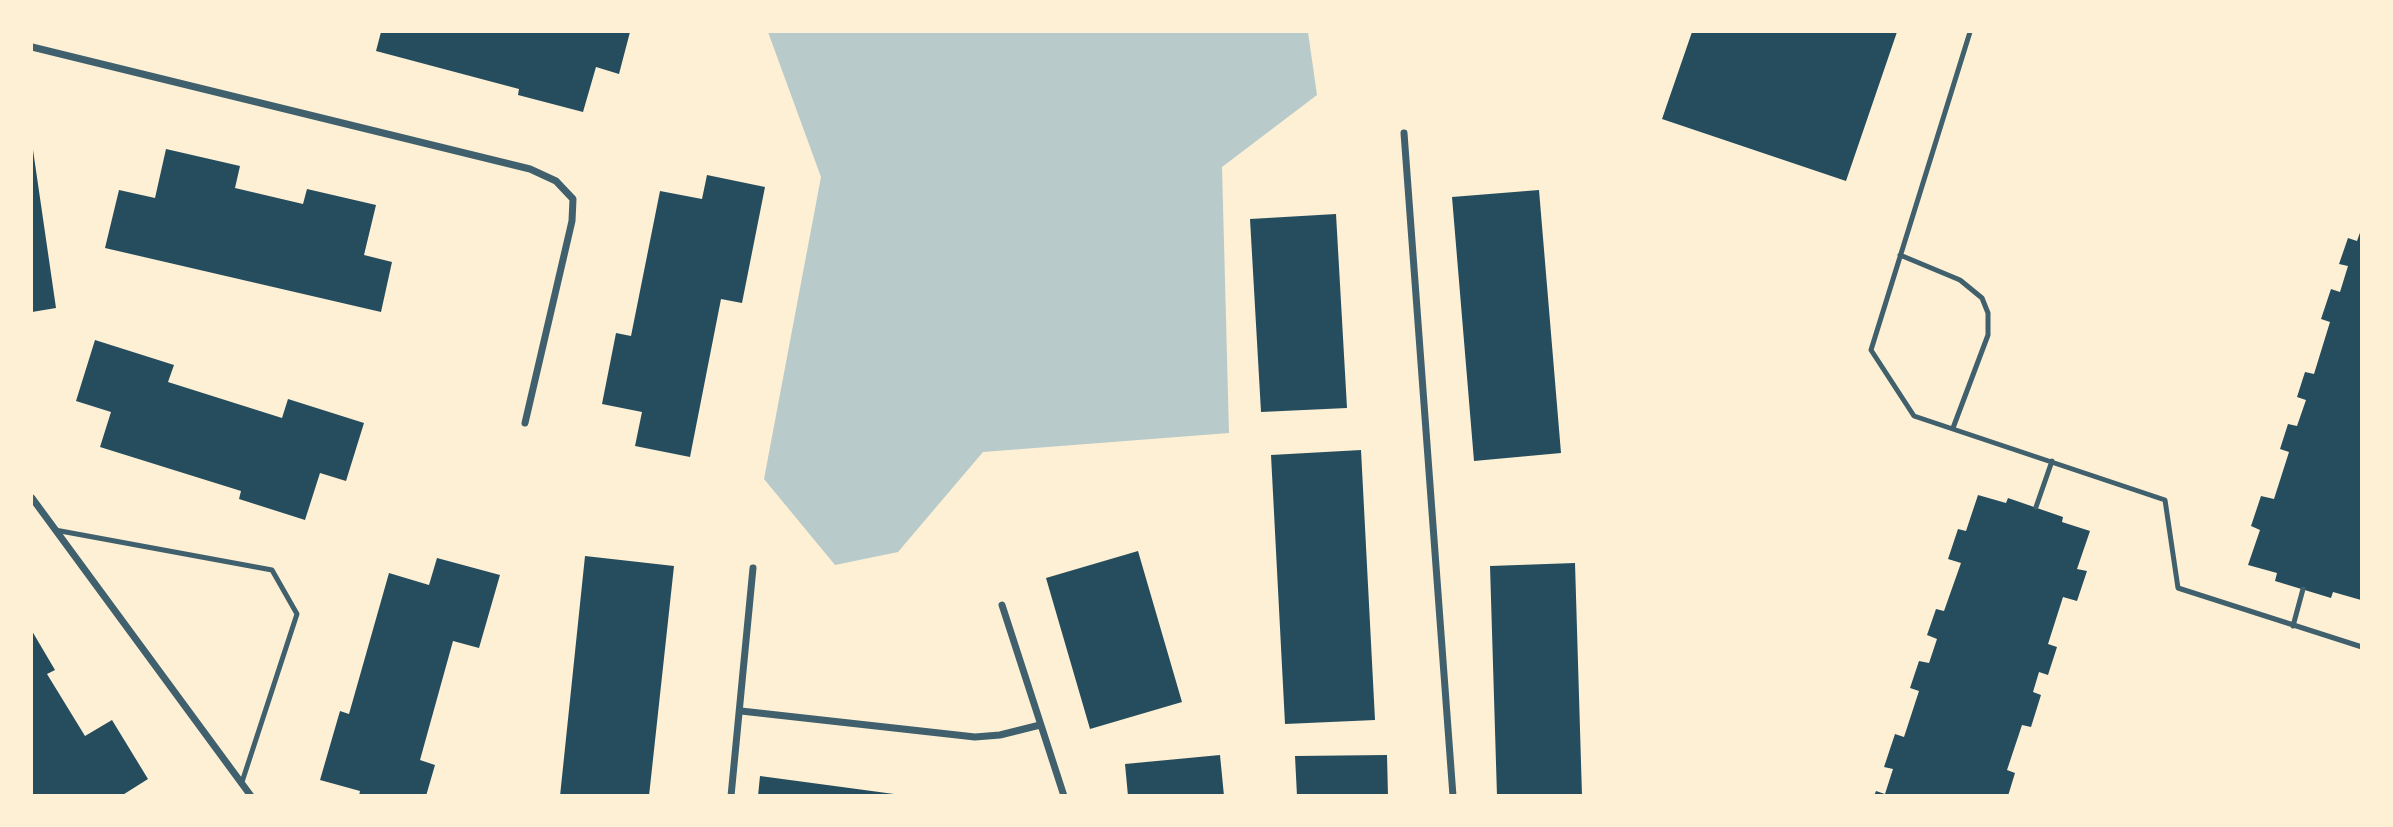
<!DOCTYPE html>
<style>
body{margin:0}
#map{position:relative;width:2393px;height:827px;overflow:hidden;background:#fdf0d5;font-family:"Titillium Web",sans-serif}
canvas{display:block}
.frame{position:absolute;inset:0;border:33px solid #fdf0d5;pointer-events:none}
</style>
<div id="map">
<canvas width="2393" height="827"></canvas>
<div class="frame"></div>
</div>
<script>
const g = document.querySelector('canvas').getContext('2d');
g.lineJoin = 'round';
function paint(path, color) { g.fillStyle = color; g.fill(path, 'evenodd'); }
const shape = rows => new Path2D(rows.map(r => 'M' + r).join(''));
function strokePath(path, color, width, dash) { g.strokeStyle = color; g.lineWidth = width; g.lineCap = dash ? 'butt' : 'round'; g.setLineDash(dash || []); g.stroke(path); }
paint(shape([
 [768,32,1308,32,1317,95,1222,167,1229,433,983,452,898,552,835,565,764,479,821,177]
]), '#b9caca');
paint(shape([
 [381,32,630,32,619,74,596,67,583,112,518,95,519,89,376,51],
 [1692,32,1897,32,1846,181,1662,119],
 [32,143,56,308,32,312],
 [166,149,240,166,235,188,303,204,307,189,376,205,364,255,392,262,381,312,105,248,119,190,155,198],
 [707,175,765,187,742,303,721,299,690,457,635,446,642,412,602,404,616,333,631,336,660,191,702,199],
 [1539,190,1561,453,1474,461,1452,197],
 [1336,214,1347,408,1261,412,1250,219],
 [2362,227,2362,598,2361,600,2333,592,2331,598,2275,581,2277,573,2248,565,2260,530,2251,526,2261,496,2274,499,2289,452,2280,449,2288,424,2297,426,2306,400,2297,397,2305,372,2314,374,2330,322,2321,319,2331,289,2340,292,2348,266,2339,264,2348,238,2357,241],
 [95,340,174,365,168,382,282,418,288,399,364,423,346,481,320,473,305,520,239,499,241,491,100,447,111,412,76,401],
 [1361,450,1375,720,1285,724,1271,455],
 [1978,495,2006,503,2008,498,2063,517,2062,522,2090,531,2077,569,2087,571,2077,601,2063,597,2048,644,2057,647,2048,675,2039,672,2033,692,2041,695,2031,727,2022,725,2007,770,2015,773,2008,796,1874,796,1876,791,1885,794,1893,769,1884,767,1895,734,1904,737,1919,691,1910,688,1919,661,1929,663,1937,639,1927,635,1936,609,1944,611,1961,563,1948,559,1958,529,1966,531],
 [1138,551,1182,702,1090,729,1046,578],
 [585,556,674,566,649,796,560,796],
 [437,558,500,575,479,648,453,641,420,760,435,765,426,796,359,796,360,791,320,780,340,711,349,714,389,573,429,585],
 [1575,563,1582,796,1497,796,1490,566],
 [32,631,55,670,47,674,85,736,112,720,148,779,121,796,32,796],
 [1220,755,1224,796,1128,796,1125,764],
 [1387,755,1388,796,1297,796,1295,756],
 [760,776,894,794,894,796,758,796]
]), '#264d5e');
strokePath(shape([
 [1970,32,1871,350,1914,416,2165,500,2178,588,2362,647],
 [1900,255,1960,280,1982,298,1988,313,1988,335,1953,428],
 [2036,507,2052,461],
 [55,530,272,570,297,614,242,782],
 [2293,626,2303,589]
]), '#3f606c', 5);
strokePath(shape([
 [32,47,530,169,556,181,573,199,572,221,525,423],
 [1404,133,1453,796],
 [32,498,251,796],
 [1002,605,1064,796],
 [741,711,975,737,1000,735,1040,725],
 [731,796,753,568]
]), '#3f606c', 7);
</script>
